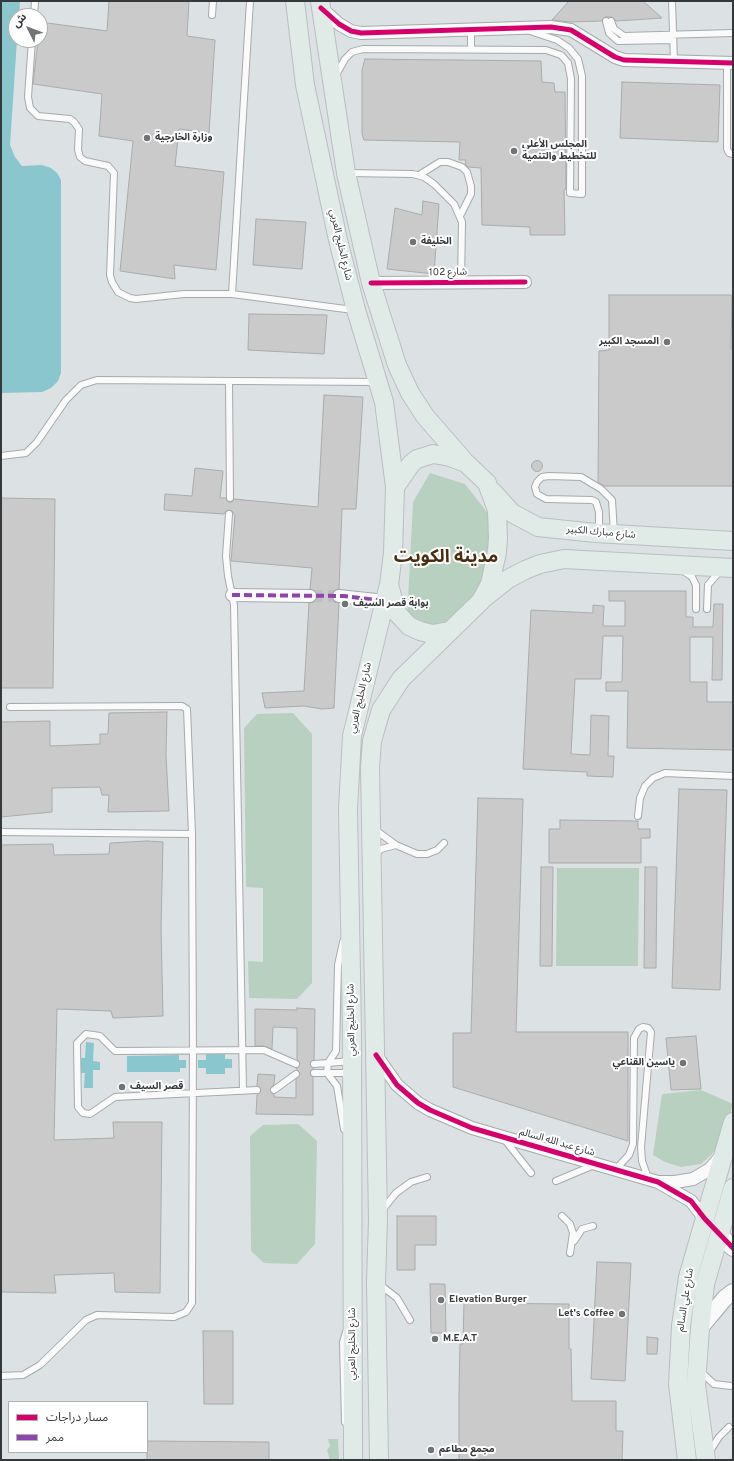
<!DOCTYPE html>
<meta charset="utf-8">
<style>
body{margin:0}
#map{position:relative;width:734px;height:1461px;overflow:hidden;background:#dce1e4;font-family:Overpass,"Noto Sans Arabic",sans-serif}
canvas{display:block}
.frame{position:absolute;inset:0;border:2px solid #36393c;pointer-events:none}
.legend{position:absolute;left:8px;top:1401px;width:140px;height:52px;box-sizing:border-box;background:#fff;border:1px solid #afb0b1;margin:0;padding:5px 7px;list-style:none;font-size:12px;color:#36393c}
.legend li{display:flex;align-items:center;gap:8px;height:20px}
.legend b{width:20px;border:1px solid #afb0b1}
.north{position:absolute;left:8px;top:8px;width:40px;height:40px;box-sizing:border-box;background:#fff;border:1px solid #afb0b1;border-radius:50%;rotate:312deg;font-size:11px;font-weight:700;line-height:16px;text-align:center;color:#36393c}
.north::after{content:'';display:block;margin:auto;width:14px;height:18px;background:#707477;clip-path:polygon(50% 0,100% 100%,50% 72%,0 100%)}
</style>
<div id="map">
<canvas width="734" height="1461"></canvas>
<div class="frame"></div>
<ul class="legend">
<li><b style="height:5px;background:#d6006c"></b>مسار دراجات</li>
<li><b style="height:5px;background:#8e44ad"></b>ممر</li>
</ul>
<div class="north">ش</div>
</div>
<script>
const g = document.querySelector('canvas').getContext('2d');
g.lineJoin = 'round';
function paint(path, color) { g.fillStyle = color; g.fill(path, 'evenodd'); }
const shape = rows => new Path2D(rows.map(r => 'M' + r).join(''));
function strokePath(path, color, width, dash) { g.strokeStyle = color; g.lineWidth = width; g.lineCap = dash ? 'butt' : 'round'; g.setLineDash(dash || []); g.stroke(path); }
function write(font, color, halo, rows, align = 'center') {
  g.font = font + ' Overpass,"Noto Sans Arabic",sans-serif'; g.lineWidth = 4; g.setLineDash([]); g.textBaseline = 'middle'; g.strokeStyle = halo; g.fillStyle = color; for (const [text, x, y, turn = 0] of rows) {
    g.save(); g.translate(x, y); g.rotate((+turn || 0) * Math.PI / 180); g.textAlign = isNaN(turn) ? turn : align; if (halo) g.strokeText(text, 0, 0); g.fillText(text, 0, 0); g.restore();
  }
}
paint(shape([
 [430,473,465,484,490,516,488,557,480,599,449,629,407,620,413,502],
 [293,713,312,734,312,983,297,999,249,998,248,961,263,962,263,888,246,887,244,728,257,714],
 [557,868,639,868,638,966,556,966],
 [701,1090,733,1104,723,1134,713,1153,701,1164,681,1167,665,1162,653,1155,662,1094],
 [298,1124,317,1141,315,1244,297,1264,264,1263,251,1251,250,1136,263,1125],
 [328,1439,338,1439,339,1460,330,1460,327,1450,330,1446]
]), '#b7d0c0');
paint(shape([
 [1,1,20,1,19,16,16,16,17,40,10,145,15,157,22,166,42,165,51,168,57,173,61,180,61,373,58,381,51,388,42,392,1,393],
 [86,1042,94,1043,93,1061,100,1062,100,1070,93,1070,93,1088,84,1088,85,1073,80,1073,81,1058,85,1058],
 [206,1054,225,1054,225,1059,232,1059,232,1068,225,1068,225,1074,206,1074,206,1068,198,1068,198,1060,206,1060],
 [179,1055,179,1060,186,1060,186,1068,180,1068,180,1072,127,1072,127,1056]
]), '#89c6cd');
const building = shape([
 [109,1,189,1,187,36,215,40,209,133,179,129,175,166,224,172,216,270,174,265,175,279,120,271,133,141,99,136,102,94,33,84,38,40,40,40,40,22,107,31,109,1],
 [569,1,643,1,662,18,616,21,612,17,605,17,602,21,570,22,552,20,569,1],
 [365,59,541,61,542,82,554,83,555,92,565,92,566,189,564,190,565,235,530,235,530,227,482,225,481,168,468,167,465,164,466,160,459,160,460,142,364,140,362,134,362,70,365,59],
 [622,82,720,85,718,142,620,138,622,82],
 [423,201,439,204,434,274,387,269,395,208,422,215,423,201],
 [256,219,306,222,302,269,253,265,256,219],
 [609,295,732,295,731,349,733,349,733,486,604,486,598,482,599,351,609,350,609,295],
 [249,314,327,315,324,354,248,350,249,314],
 [324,395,363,397,356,509,342,509,339,589,333,591,332,596,334,602,339,603,334,708,322,709,304,706,265,708,262,693,304,691,309,603,314,602,317,596,316,592,310,589,312,568,231,561,235,515,232,511,227,510,224,514,164,510,165,494,192,496,195,468,223,471,220,498,226,498,228,502,232,502,234,499,318,507,324,395],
 '531.5 466a5.5 5.5 0 1 1 11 0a5.5 5.5 0 1 1-11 0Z',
 [1,498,55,499,53,688,1,688,1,498],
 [609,591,686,591,686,617,693,617,693,627,713,627,714,604,723,604,722,680,712,680,713,637,690,637,690,682,707,682,707,702,733,702,733,750,627,748,628,691,606,691,606,682,622,682,623,636,603,636,601,679,575,679,571,754,590,755,591,715,609,716,608,756,614,756,613,777,587,776,587,772,523,769,531,610,593,613,593,605,604,606,603,626,625,626,625,601,609,601,609,591],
 [167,712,166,755,169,811,108,812,109,795,102,795,100,787,52,788,52,812,1,817,1,722,50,721,50,746,100,744,100,734,108,734,109,713,167,712],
 [679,789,727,790,720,990,672,988,679,789],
 [478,798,523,799,516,1032,628,1032,628,1141,453,1087,453,1033,471,1033,478,798],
 [560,820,638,821,638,829,650,829,650,838,641,838,641,863,549,863,549,829,560,829,560,820],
 [147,841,163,842,161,928,163,1016,113,1018,111,1011,57,1009,54,1140,114,1138,113,1122,162,1122,160,1293,115,1292,114,1273,54,1275,56,1293,1,1292,1,845,53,844,54,855,109,854,110,843,147,841],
 [541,867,553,867,552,966,540,966,541,867],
 [645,867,657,867,656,968,644,968,645,867],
 [297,1008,315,1009,314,1060,310,1064,314,1068,310,1073,313,1077,313,1115,256,1114,257,1095,261,1090,257,1086,258,1074,275,1075,274,1084,270,1090,274,1094,274,1097,296,1098,296,1079,300,1074,296,1068,300,1064,297,1059,297,1028,273,1027,272,1049,264,1046,255,1046,255,1009,297,1010,297,1008],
 [696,1036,701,1089,671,1090,666,1038,696,1036],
 [397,1216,436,1216,436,1245,415,1245,415,1270,397,1270,397,1216],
 [597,1262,631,1263,625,1381,591,1379,597,1262],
 [430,1284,445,1284,446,1333,431,1333,430,1284],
 [464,1303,569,1304,569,1349,571,1349,572,1401,616,1401,616,1431,623,1431,622,1460,459,1460,459,1392,460,1344,463,1344,464,1303],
 [203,1331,233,1331,233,1404,204,1404,203,1331],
 [647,1337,658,1338,657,1354,647,1354,647,1337],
 [147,1441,269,1442,269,1460,147,1460,147,1441]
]);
paint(building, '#cacacb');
strokePath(building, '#aaabab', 1);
strokePath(shape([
 [310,596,339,596]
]), '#bbbfc2', 12, [12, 6]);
const lane = shape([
 [672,1,674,62],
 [212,15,213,1],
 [34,16,35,1],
 [606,21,609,33,618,41,673,40],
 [611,21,614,29,624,36,733,33],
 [32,40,28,97,30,108,38,116,70,119,74,122,79,129,78,150,80,157,85,161,108,166,114,173,110,275,112,282,118,292,130,298,136,299,184,294,232,294,353,310],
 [471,49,471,29],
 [727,62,727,149,729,153,733,154],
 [337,73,345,59,352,52,363,49,546,50,561,55,568,63,571,79,570,193,582,194,582,76,578,59,569,48,557,40,530,31],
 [347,173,413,174,424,177,434,184,454,204,462,222,461,282],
 [419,175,440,162,448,162,462,167,467,172,471,186,471,194,460,216],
 [232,294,250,1],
 [229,381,230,498],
 [1,456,26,453,37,442,66,400,81,385,97,380,376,382],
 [229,514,226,556,228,576,234,605,243,1090],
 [599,531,599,512,596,502,592,500,546,499,537,494,535,487,537,482,542,477,549,476,581,477,601,489,612,500,614,533],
 [682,570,692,577,696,585,696,609],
 [707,609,708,585,720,571],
 [10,707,182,706,187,709,192,834],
 [638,816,640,798,645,786,653,778,665,773,733,776],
 [374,829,396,845,417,854,427,854,437,850,444,843],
 [1,832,192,834,193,1050,192,1303,186,1312,174,1317,97,1315,86,1320,40,1365,23,1375,1,1376],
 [375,855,381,849,396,845],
 [314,1064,328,1063,336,1051,338,965,343,942],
 [314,1073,351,1073],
 [257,1090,115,1097,90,1114,83,1113,78,1107,77,1043,86,1034,100,1036,115,1051,264,1050,296,1064],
 [274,1090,296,1074],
 [344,1129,337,1086,327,1073,328,1063,351,1061],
 [505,1140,531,1173],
 [615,1170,629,1155,633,1144,634,1038,639,1029,643,1027,648,1028,651,1032,641,1147,642,1161,648,1178],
 [556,1181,594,1165],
 [383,1209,396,1193,411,1182,427,1177],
 [562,1216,570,1224,573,1233,570,1253],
 [574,1241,582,1229,593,1226],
 [379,1284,397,1298,410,1320],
 [702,1373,714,1384,731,1386],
 [345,1422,343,1342,346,1332],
 [710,1451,719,1437,729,1427]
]);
const street = shape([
 [321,8,339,24,351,31,361,33,551,27,571,30,615,57,624,60,733,63],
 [371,283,525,282],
 [232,595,310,596],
 [339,596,385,601],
 [376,1055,397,1085,418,1103,430,1110,472,1128,658,1182,691,1201,708,1223],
 [658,1182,675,1182,693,1179,710,1169,721,1156]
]);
const secondary = shape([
 [720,1235,733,1248],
 [700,1328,725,1298,733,1292]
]);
const primary = shape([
 [295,1,305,85,338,240,356,310,384,402,395,487],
 [320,1,346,173,371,283,397,365,410,393,425,416,464,461],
 [493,492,512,513,538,527,596,533,733,541],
 [484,598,508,579,525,570,540,564,564,559,733,568],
 [353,1460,352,1030,348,809,352,736,388,588],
 [379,1460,376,1282,378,1220,370,767,372,741,381,710,401,679,481,601,490,584,497,552,498,538,497,510,487,483,466,463,450,457,433,454,417,459,411,464,395,487,393,553,389,585,397,613,409,626,420,631,432,634,449,631],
 [687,1460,678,1384,681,1326,688,1277,733,1122],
 [706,1460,696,1385,700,1328,705,1284,733,1188]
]);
strokePath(lane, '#a6aaac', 8);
strokePath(street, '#a6aaac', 14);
strokePath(secondary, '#a6aaac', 18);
strokePath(primary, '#bbbec0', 20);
strokePath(lane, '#fafafb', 6);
strokePath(street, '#fafafb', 12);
strokePath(secondary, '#fafafb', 16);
strokePath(primary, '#e0ebe7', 18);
strokePath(shape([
 [232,595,344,596,385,601]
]), '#8e44ad', 4, [8, 4]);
strokePath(shape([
 [321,8,339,24,351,31,361,33,551,27,571,30,615,57,624,60,733,63],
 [371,283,525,282],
 [376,1055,397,1085,418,1103,430,1110,472,1128,658,1182,691,1201,705,1219,733,1248]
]), '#d6006c', 5);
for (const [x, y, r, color] of [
 [147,138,4,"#707477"],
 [514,151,4,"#707477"],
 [413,242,4,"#707477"],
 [667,342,4,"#707477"],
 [345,604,4,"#707477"],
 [683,1063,4,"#707477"],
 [122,1087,4,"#707477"],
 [441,1300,4,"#707477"],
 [622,1314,4,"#707477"],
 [435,1339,4,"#707477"],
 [431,1450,4,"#707477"]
]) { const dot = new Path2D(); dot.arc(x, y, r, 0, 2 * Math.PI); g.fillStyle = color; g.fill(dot); strokePath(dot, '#fff', 1.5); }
write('bold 10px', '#36393c', '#fff', [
 ["وزارة الخارجية",155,138],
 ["المجلس الأعلى",522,145],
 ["للتخطيط والتنمية",522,157],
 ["الخليفة",421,242],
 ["المسجد الكبير",659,342,"right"],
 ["بوابة قصر السيف",353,604],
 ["ياسين القناعي",675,1063,"right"],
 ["قصر السيف",130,1087],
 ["Elevation Burger",449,1300],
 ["Let's Coffee",614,1314,"right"],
 ["M.E.A.T",443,1339],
 ["مجمع مطاعم",439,1450]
], 'left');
write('10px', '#36393c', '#fff', [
 ["شارع الخليج العربي",340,245,77],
 ["شارع 102",448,273,-1],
 ["شارع مبارك الكبير",601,533,5],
 ["شارع الخليج العربي",361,698,-77],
 ["شارع الخليج العربي",352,1020,-91],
 ["شارع عبد الله السالم",557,1143,16],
 ["شارع علي السالم",686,1300,-81],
 ["شارع الخليج العربي",353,1344,-90]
]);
write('bold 18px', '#4a2c10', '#fff', [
 ["مدينة الكويت",446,558]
]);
</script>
